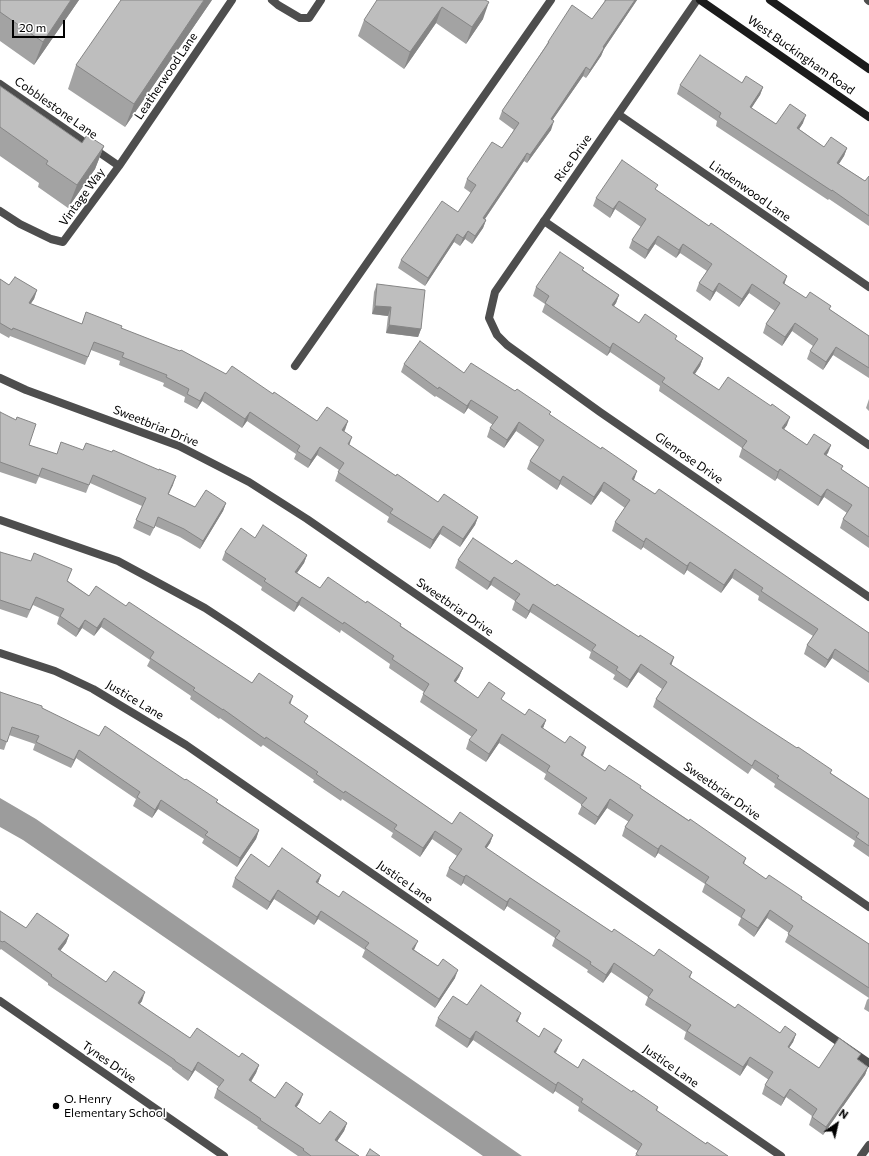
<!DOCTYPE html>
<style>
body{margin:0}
#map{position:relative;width:869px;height:1156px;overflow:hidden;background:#fff;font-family:Commissioner,sans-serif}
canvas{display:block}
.north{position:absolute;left:817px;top:1104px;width:40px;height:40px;-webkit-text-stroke:3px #fff;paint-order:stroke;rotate:34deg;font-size:11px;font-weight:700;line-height:16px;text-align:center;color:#000}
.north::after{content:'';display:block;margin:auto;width:14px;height:18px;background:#000;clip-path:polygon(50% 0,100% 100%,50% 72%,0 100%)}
.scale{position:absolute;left:12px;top:20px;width:53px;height:18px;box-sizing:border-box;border:2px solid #000;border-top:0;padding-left:5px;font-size:12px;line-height:14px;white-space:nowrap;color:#000;-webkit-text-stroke:3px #fff;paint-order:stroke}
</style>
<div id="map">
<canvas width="869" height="1156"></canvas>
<div class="north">N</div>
<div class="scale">20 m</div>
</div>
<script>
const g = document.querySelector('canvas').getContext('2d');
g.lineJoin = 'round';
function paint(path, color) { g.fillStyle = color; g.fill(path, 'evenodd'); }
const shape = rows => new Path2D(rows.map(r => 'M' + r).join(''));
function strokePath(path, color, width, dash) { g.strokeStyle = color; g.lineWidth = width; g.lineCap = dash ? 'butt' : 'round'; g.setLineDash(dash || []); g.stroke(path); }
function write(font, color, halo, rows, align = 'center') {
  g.font = font + ' Commissioner,sans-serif'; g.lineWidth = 3.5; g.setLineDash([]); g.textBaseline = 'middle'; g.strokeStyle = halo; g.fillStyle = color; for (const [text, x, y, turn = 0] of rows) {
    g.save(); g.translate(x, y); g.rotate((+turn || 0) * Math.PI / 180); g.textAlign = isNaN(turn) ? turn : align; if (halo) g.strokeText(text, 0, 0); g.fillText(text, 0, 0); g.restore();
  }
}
paint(shape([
 [0,798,36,819,522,1156,483,1156,23,840,0,827]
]), '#9c9c9c');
strokePath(shape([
 [272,0,278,5,300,18,309,18,321,0],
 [868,0,869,1],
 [0,84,119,166],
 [0,211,20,224,51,239,63,242,119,166,232,0],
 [544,221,869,445],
 [295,366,551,0],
 [0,520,118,561,205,608,237,629,568,855,869,1063]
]), '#4e4e4e', 8);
strokePath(shape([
 [697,0,495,292,489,318,497,335,507,345,600,412,869,597],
 [618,114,869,287],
 [0,378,26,390,179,446,249,482,307,519,869,907],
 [0,653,55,671,93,689,186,745,781,1156],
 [0,1001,224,1156]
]), '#4e4e4e', 8);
strokePath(shape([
 [861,1156,869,1145]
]), '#4e4e4e', 8);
strokePath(shape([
 [700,0,869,117],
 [770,0,869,69]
]), '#1b1b1b', 8);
paint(shape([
 [0,0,79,0,34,65,0,41],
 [212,0,125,127,68,89,76,65],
 [485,0,483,19,466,44,436,23,404,69,358,36,364,20],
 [604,0,637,0,604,49,601,56,586,78,583,76,552,120,551,130,527,163,524,161,485,219,486,220,483,228,472,244,465,239,460,246,454,242,425,286,398,268,401,260,458,212,471,193,464,188,467,179,502,148,514,130,499,119,502,111,545,47,548,42,592,19,605,1],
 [742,83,763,87,760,95,751,108,776,124,803,123,799,129,824,147,847,148,844,156,839,164,865,181,869,176,869,226,829,199,828,200,716,126,717,121,677,94,680,85],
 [0,86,82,143,104,146,95,169,68,208,38,187,39,183,0,156],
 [656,190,709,226,787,276,784,284,806,298,831,306,829,309,869,336,869,378,833,355,823,370,807,359,810,351,813,346,792,331,782,346,763,333,766,324,775,311,749,293,739,307,716,291,710,301,696,291,699,283,707,271,680,253,676,258,655,244,645,259,629,248,632,240,641,227,615,209,610,218,593,206,596,198],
 [583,270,619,295,616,303,613,306,639,323,676,340,703,358,700,366,695,374,719,390,787,425,784,429,807,445,831,445,826,455,843,466,841,469,869,488,869,548,840,528,843,519,847,513,824,497,818,506,777,478,775,481,739,457,742,448,659,391,660,386,610,352,607,356,542,312,545,304,533,296,536,287],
 [0,279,9,285,37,290,34,299,30,304,82,324,121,328,226,374,273,394,317,421,348,421,344,431,349,445,396,476,438,502,478,517,475,525,460,547,440,534,430,549,387,522,389,517,335,481,339,470,317,455,308,468,294,459,296,454,247,421,242,428,202,401,197,409,184,402,185,397,163,386,164,383,119,365,120,361,91,350,85,365,10,336,9,338,0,333],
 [377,284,421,329,418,337,386,333,388,316,372,314,374,292],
 [404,364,464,373,550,415,634,480,869,633,869,683,832,658,825,668,804,654,807,645,813,636,758,600,759,596,732,578,721,593,687,570,684,575,643,547,641,550,612,531,615,522,625,508,601,491,591,505,560,484,557,490,527,469,530,461,539,447,516,431,504,448,487,437,490,428,493,425,468,408,464,414,436,396,435,397,401,372],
 [869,399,869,411,866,408],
 [0,412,29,445,56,454,173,485,168,494,195,507,226,503,223,511,200,549,180,537,155,526,150,536,133,528,142,506,90,483,86,493,39,477,36,484,0,472],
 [255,538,307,555,304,563,297,573,320,588,366,603,401,624,401,626,463,668,459,677,455,683,478,698,502,700,525,715,546,720,543,728,583,756,605,771,640,788,746,858,744,864,766,879,802,897,801,899,869,944,869,1012,864,1009,867,1000,869,998,785,942,789,933,767,918,754,937,738,925,741,918,702,892,705,884,658,853,655,858,622,836,625,827,629,822,607,808,595,825,578,814,582,805,544,779,546,774,499,743,486,762,466,749,469,740,472,737,420,702,424,692,389,668,390,664,341,630,340,633,299,605,294,612,261,590,262,587,222,560,225,552],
 [0,552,68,581,89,596,126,606,252,683,290,704,305,723,452,824,493,835,490,843,486,849,535,881,612,932,654,956,692,972,690,978,735,1008,780,1033,796,1034,793,1042,789,1048,819,1068,859,1060,868,1067,865,1075,823,1135,809,1125,812,1116,786,1097,781,1106,762,1094,765,1085,769,1080,747,1065,740,1076,684,1039,686,1032,645,1005,648,997,611,972,603,983,587,972,588,970,552,946,555,938,507,906,504,911,463,883,461,886,446,876,449,868,457,856,432,839,420,857,391,837,393,833,342,799,341,801,313,782,314,780,263,745,261,747,220,718,219,719,190,699,191,696,147,666,150,660,101,627,94,636,82,628,76,637,57,624,59,617,33,605,27,618,0,609],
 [458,560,512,564,555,586,639,637,674,657,671,665,869,799,869,857,853,846,855,841,774,787,775,784,752,768,748,774,653,707,656,699,662,689,638,672,627,688,613,679,615,675,589,658,591,652,530,612,526,619,512,610,515,601,491,585,487,590,455,568],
 [0,692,42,708,217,802,259,830,256,839,237,867,202,843,204,839,158,809,152,818,133,806,136,799,76,758,71,768,33,750,35,744,9,735,4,750,0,749],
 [269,867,321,875,318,883,455,978,435,1008,362,957,365,950,318,919,314,925,274,899,267,910,232,887,235,878],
 [0,911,26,928,69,935,66,943,60,951,106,982,142,1001,139,1004,190,1038,259,1065,256,1073,251,1082,275,1098,300,1102,296,1108,320,1124,347,1123,344,1131,337,1141,359,1156,298,1156,257,1128,258,1127,214,1098,217,1089,219,1087,195,1070,188,1081,172,1069,172,1068,48,985,48,983,1,949,0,950],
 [467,1005,518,1021,517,1022,539,1037,558,1048,556,1053,578,1068,632,1092,658,1107,657,1111,706,1144,728,1156,635,1156,638,1151,578,1111,579,1107,555,1091,553,1094,473,1040,467,1048,435,1026,438,1018]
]), '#a3a3a3');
paint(shape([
 [71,0,79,0,34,65,43,42],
 [204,0,212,0,125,127,134,104],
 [635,0,637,0,604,49,601,56,586,78,590,70,603,47],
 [489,2,483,19,466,44,472,27],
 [442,7,436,23,404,69,410,52],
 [586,67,583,76,547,128,551,119],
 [763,87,760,95,747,115,750,107],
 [806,115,803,123,794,137,797,128],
 [554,121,551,130,527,163,530,155],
 [104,146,95,169,68,208,77,185],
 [847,148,844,156,834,171,837,163],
 [527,153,524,161,480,226,483,218],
 [619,201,615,209,610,218,613,209],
 [486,220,483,228,472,244,475,236],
 [468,231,465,239,460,246,463,238],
 [457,234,454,242,425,286,428,278],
 [658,236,655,244,645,259,648,250],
 [683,244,680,253,676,258,679,250],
 [787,276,784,285,783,283],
 [719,283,716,291,710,301,713,292],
 [752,284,749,293,739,307,742,299],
 [37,290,34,299,26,311,29,303],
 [619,295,616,303,609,314,612,305],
 [375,306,391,307,388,316,372,314],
 [795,323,792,331,782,346,785,337],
 [389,325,421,329,418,337,386,333],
 [613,343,610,352,607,356,610,348],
 [836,347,833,355,823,370,826,362],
 [703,358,700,366,690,381,693,373],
 [205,392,202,401,197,409,200,401],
 [471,400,468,408,464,414,467,406],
 [250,412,247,421,242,428,245,419],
 [790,417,787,425,779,436,782,428],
 [348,421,345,430,339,439,342,430],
 [519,422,516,431,504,448,507,440],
 [352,437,349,446,348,444],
 [831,445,828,453,821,462,824,454],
 [320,447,317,455,308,468,311,460],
 [780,469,777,478,775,481,778,472],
 [637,471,634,480,629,487,632,479],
 [176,476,173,485,165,502,168,494],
 [563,476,560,484,557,490,560,481],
 [604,482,601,491,591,505,594,497],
 [827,489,824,497,818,506,821,497],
 [226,503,223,511,200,549,203,541],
 [478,517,475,525,460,547,463,539],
 [443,526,440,534,430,549,433,540],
 [646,538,643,547,641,550,644,542],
 [307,555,304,563,292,580,295,572],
 [690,562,687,570,684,575,687,566],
 [735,569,732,578,721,593,724,585],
 [494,577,491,585,487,590,490,582],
 [302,597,299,605,294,612,297,603],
 [533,604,530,612,526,619,529,611],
 [104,618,101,627,94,636,97,628],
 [85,620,82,628,76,637,79,629],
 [835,649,832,658,825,668,828,660],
 [674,657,671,666,670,664],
 [641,664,638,672,627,688,630,680],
 [463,668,459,677,451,690,454,681],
 [293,696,290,705,289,703],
 [546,720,543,728,541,727],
 [502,734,499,743,486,762,489,754],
 [586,747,583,756,578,763,581,755],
 [79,750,76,758,71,768,74,760],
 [610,799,607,808,595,825,598,817],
 [161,800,158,809,152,818,155,810],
 [259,830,256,839,237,867,240,858],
 [435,831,432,839,420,857,423,848],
 [493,835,490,843,481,856,485,847],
 [661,845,658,853,655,858,658,849],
 [321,875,318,883,316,882],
 [466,875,463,883,461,886,464,877],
 [278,890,274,899,267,910,270,902],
 [510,898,507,906,504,911,507,902],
 [770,910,767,918,754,937,758,928],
 [321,911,318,919,314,925,317,917],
 [69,935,66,943,55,958,58,949],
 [418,941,414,950,409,957,412,949],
 [614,963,611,972,603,983,606,975],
 [458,970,455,978,435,1008,439,999],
 [145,992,142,1001,135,1011,138,1003],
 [521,1013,518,1021,512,1030,516,1021],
 [476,1031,473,1040,467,1048,470,1039],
 [796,1034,793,1042,784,1055,788,1047],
 [562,1040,558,1048,551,1060,554,1052],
 [750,1057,747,1065,740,1076,743,1067],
 [198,1062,195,1070,188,1081,192,1072],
 [259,1065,256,1073,246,1089,249,1080],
 [868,1067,865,1075,823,1135,826,1127],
 [558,1082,555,1091,553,1094,556,1085],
 [790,1089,786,1097,781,1106,784,1098],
 [303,1094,300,1102,291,1115,295,1106],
 [347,1123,344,1131,332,1149,335,1140]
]), '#858585');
const building = shape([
 [0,0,71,0,43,42,0,12,0,0],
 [121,0,204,0,134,104,76,65,121,0],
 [377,0,485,0,489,2,472,27,442,7,410,52,364,20,377,0],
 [606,0,635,0,603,47,604,48,590,70,586,67,551,119,554,121,530,155,527,153,483,218,486,220,475,236,468,231,463,238,457,234,428,278,401,260,442,201,458,212,476,185,467,179,492,142,502,148,519,123,502,111,549,42,548,42,572,5,592,19,606,0],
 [700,55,742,83,746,76,763,87,750,107,776,124,790,104,806,115,797,128,824,147,831,137,847,148,837,163,865,181,869,176,869,216,832,190,832,191,719,117,721,113,680,85,700,55],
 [0,86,82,143,87,135,104,146,77,185,46,164,48,161,0,127,0,86],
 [622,160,658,185,655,189,709,226,711,223,787,276,783,283,806,298,810,292,831,306,829,309,869,336,869,368,836,347,826,362,810,351,818,339,795,323,785,337,766,324,780,303,752,284,742,299,719,283,713,292,699,283,712,264,683,244,679,250,658,236,648,250,632,240,646,219,619,201,613,209,596,198,622,160],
 [560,252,584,268,582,270,619,295,612,305,639,323,645,314,677,336,675,339,703,358,693,373,719,390,728,377,771,406,772,404,790,417,782,428,807,445,814,434,831,445,824,454,843,466,841,469,869,488,869,537,843,519,852,505,827,489,821,497,780,469,778,472,742,448,747,441,662,382,665,378,613,343,610,348,545,303,549,296,536,287,560,252],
 [15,277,37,290,29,303,82,324,86,312,122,326,121,328,180,351,181,350,226,374,232,366,273,394,274,392,317,421,327,407,348,421,342,430,352,437,348,444,396,476,397,474,438,502,444,494,478,517,463,539,443,526,433,540,390,513,393,509,338,472,344,463,320,447,311,460,297,451,300,446,250,412,245,419,205,392,200,401,187,394,189,389,166,377,167,375,122,357,124,353,94,342,88,357,13,328,12,330,0,323,0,279,9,285,15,277],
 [377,284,425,290,421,329,389,325,391,307,375,306,377,284],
 [420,341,464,373,471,363,515,391,517,389,551,412,549,414,601,449,602,447,637,471,632,479,655,494,659,489,869,633,869,672,835,649,828,660,807,645,818,629,761,591,763,588,735,569,724,585,690,562,687,566,646,538,644,542,615,522,630,500,604,482,594,497,563,476,560,481,530,461,544,440,519,422,507,440,490,428,498,417,471,400,467,406,439,387,438,389,404,364,420,341],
 [0,412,16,420,17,417,36,424,29,445,57,454,61,442,83,450,86,443,112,452,113,450,159,470,159,469,176,476,168,494,195,507,206,490,226,503,203,541,184,529,158,517,154,528,136,520,146,498,93,475,89,485,42,468,39,476,0,462,0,412],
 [263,525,307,555,295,572,320,588,328,577,366,603,367,601,401,624,400,626,463,668,454,681,478,698,489,682,505,693,501,699,525,715,529,709,546,720,541,727,565,743,570,736,586,747,581,755,605,771,609,765,641,786,640,788,689,821,690,819,746,858,743,863,766,879,769,875,802,897,801,899,869,944,869,988,788,934,793,926,770,910,758,928,741,917,745,910,705,883,709,877,661,845,658,849,625,827,633,815,610,799,598,817,581,805,587,798,547,771,550,766,502,734,489,754,469,740,477,730,423,694,429,684,392,659,394,656,344,622,343,624,302,597,297,603,264,581,266,579,225,552,241,528,255,538,263,525],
 [473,538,512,564,516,560,555,586,557,584,639,637,640,635,674,657,670,664,757,722,797,748,798,747,832,770,830,773,869,799,869,846,856,837,859,833,777,778,779,776,755,760,752,766,656,699,667,682,641,664,630,680,616,670,618,667,592,650,596,645,533,604,529,611,515,601,520,594,494,577,490,582,458,560,473,538],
 [0,552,31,561,34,553,72,569,67,581,89,596,96,586,126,606,129,602,252,683,259,673,293,696,289,703,308,716,304,722,452,824,460,812,493,835,485,847,535,881,612,932,614,929,654,956,659,949,692,972,689,977,735,1008,738,1004,780,1033,785,1026,796,1034,788,1047,819,1068,839,1038,861,1054,857,1059,868,1067,826,1127,812,1117,817,1109,790,1089,784,1098,765,1085,773,1072,750,1057,743,1067,687,1031,691,1025,648,997,653,990,614,963,606,975,590,964,591,962,555,938,560,931,510,898,507,902,466,875,464,877,449,868,462,849,435,831,423,848,394,829,397,825,345,791,344,793,316,774,318,772,266,737,265,739,223,709,223,710,193,690,195,688,150,658,154,652,104,618,97,628,85,620,79,629,60,616,64,609,36,597,30,610,0,600,0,552],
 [0,692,42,706,42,708,99,736,105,726,185,780,186,779,218,800,216,802,259,830,240,858,205,835,208,832,161,800,155,810,137,797,140,792,79,750,74,760,36,742,39,736,12,727,7,742,0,739,0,692],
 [282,848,321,875,316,882,339,897,343,891,418,941,412,949,438,966,443,959,458,970,439,999,365,948,369,943,321,911,317,917,278,890,270,902,235,878,251,854,269,867,282,848],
 [0,911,26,928,37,913,69,935,58,949,106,982,114,971,145,992,138,1003,190,1038,197,1028,239,1057,242,1053,259,1065,249,1080,275,1098,286,1082,303,1094,295,1106,320,1124,330,1111,347,1123,335,1140,359,1156,311,1156,303,1150,304,1149,260,1120,261,1119,217,1089,224,1080,198,1062,192,1072,175,1061,175,1060,51,976,52,975,4,941,3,942,0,941,0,911],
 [481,985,521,1013,516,1021,539,1037,544,1028,562,1040,554,1052,578,1068,583,1059,632,1092,633,1090,658,1107,656,1110,706,1144,707,1142,728,1156,639,1156,636,1154,642,1144,581,1102,583,1099,558,1082,556,1085,476,1031,470,1039,438,1018,453,996,467,1005,481,985],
 [370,1149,380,1156,366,1156,370,1149]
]);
paint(building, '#bebebe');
strokePath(building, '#858585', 1);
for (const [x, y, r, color] of [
 [56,1106,4,"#000"]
]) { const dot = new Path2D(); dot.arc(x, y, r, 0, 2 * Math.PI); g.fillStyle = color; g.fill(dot); strokePath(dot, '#fff', 1.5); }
write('12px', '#000', '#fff', [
 ["West Buckingham Road",801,55,35],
 ["Leatherwood Lane",166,76,-56],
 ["Cobblestone Lane",56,108,35],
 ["Rice Drive",573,158,-55],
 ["Lindenwood Lane",750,191,35],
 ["Vintage Way",82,197,-54],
 ["Sweetbriar Drive",156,426,22],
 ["Glenrose Drive",689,458,35],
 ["Sweetbriar Drive",455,607,35],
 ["Justice Lane",135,700,31],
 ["Sweetbriar Drive",722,791,35],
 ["Justice Lane",405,882,35],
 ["Tynes Drive",109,1062,35],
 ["Justice Lane",671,1066,35]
]);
write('12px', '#000', '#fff', [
 ["O. Henry",64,1099],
 ["Elementary School",64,1113]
], 'left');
</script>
